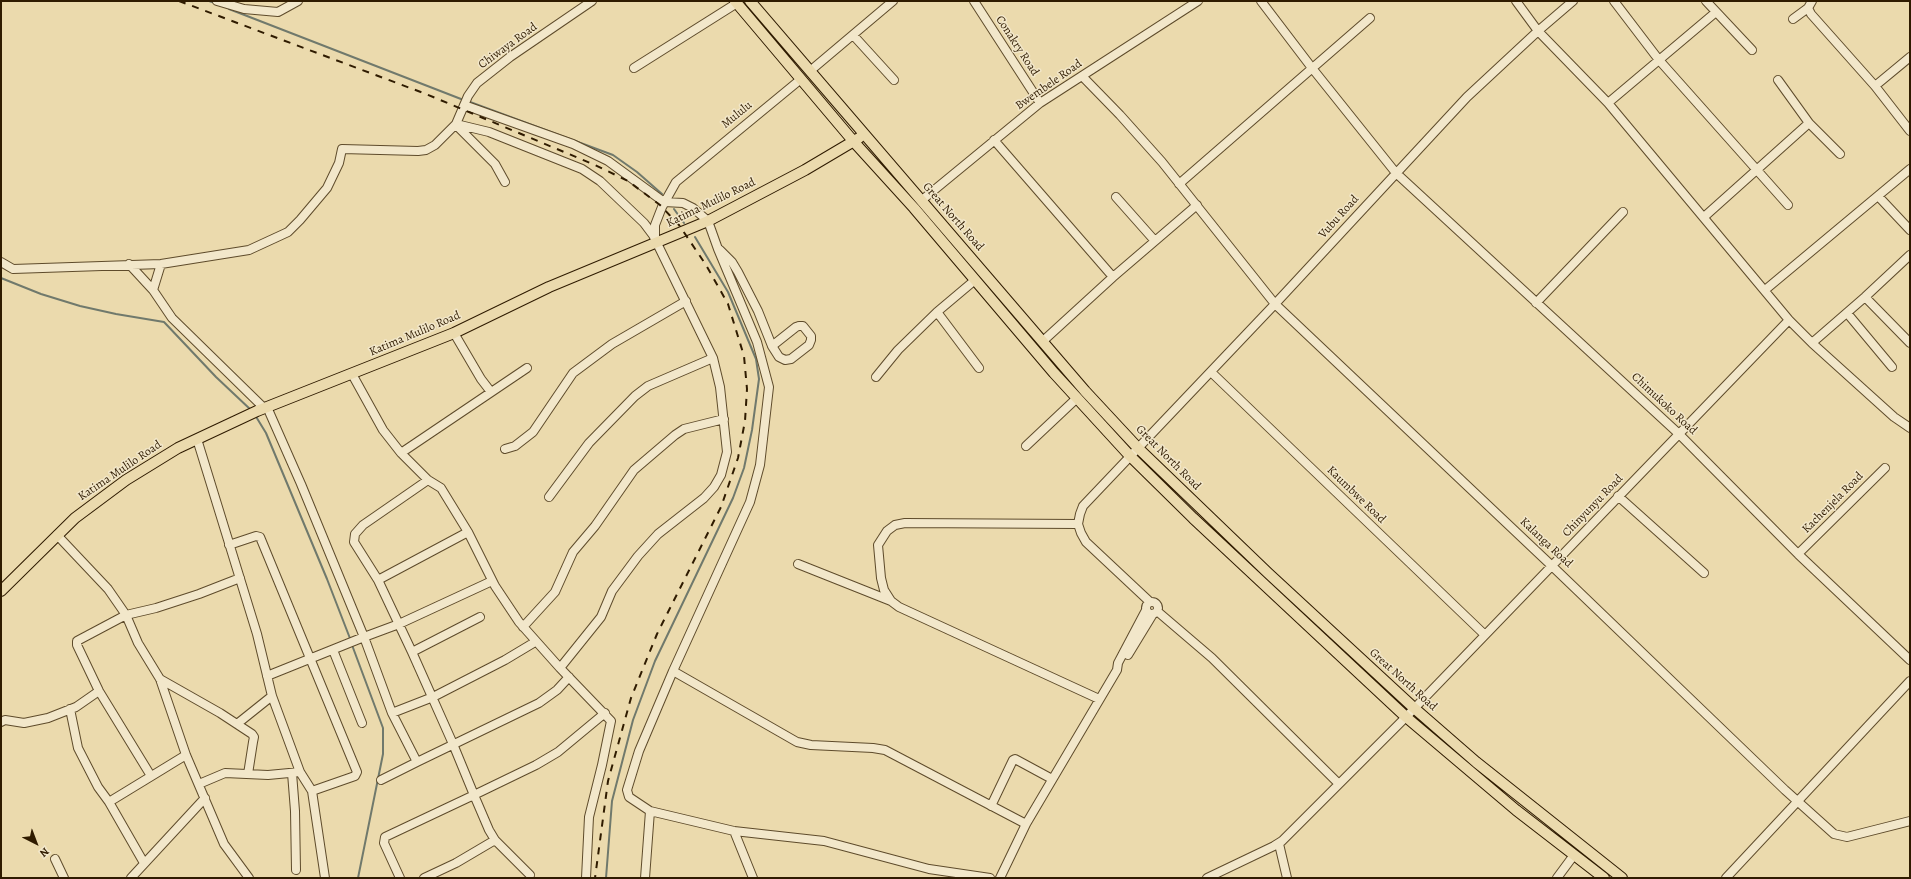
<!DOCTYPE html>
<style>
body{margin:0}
#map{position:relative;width:1911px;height:879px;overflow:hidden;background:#ebdaad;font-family:Alegreya,serif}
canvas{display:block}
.frame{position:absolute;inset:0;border:2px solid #2f1b00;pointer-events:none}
.north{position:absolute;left:16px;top:823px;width:40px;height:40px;-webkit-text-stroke:3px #f2e7ca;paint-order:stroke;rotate:138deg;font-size:11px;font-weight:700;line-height:16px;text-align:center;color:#2f1b00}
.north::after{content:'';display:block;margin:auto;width:14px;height:18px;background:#2f1b00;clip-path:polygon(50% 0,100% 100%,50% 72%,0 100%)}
</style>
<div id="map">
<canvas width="1911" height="879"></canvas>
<div class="frame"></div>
<div class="north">N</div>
</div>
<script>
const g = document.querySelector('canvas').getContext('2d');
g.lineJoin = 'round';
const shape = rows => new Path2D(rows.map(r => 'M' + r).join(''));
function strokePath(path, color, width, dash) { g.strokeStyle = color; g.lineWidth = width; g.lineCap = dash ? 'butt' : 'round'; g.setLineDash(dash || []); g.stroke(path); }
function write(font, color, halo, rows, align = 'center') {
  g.font = font + ' Alegreya,serif'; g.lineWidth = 3; g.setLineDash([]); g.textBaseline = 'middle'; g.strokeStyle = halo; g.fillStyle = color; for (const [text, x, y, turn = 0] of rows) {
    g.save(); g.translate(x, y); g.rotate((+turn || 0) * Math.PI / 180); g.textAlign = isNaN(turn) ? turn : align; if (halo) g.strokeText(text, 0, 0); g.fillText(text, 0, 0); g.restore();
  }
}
strokePath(shape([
 [209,1,215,3],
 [229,9,461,99],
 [470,102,613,155,637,172,662,194],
 [674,209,684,223],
 [1,278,41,294,80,306,116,314,164,322,216,377,251,410],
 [255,415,266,433,327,579,351,641],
 [352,645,383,728,383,754,358,878],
 [606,878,612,801,633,720,655,661,733,498,744,468,752,430,759,379,756,359,728,292,695,237]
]), '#70796c', 2);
const minor = shape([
 [217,1,244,9,278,12,298,1],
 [974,1,1040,103],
 [1261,1,1312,68,1396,173,1679,434,1798,554,1910,660],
 [1516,1,1538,31,1608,103,1789,320,1812,343,1894,417,1910,428],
 [1614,1,1659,60,1788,205],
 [1706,1,1752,50],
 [1808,8,1811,14,1875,86,1910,131],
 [1793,19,1808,8,1812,1],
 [853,35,894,80],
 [634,68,737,3],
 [810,71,893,1],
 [1082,76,1120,115,1162,162,1275,304,1552,566,1785,790,1834,834,1847,837,1910,821],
 [1778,80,1809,123,1840,154],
 [1875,86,1910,57],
 [1608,103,1716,12],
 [464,105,573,144,608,161,664,202,683,203,693,208,708,221,718,249,757,342,769,387,760,465,750,502,673,671,639,751,627,790,629,797,650,811],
 [456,124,489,132,582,169,600,181,644,223,653,235,713,358,720,387,727,452,721,475,714,487,704,498,658,534,638,556,612,591,601,617,560,668],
 [456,125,495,164,505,182],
 [994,140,1113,277],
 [1179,184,1370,18],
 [1878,196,1910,230],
 [1116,197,1155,241],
 [922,200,1040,103,1198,1],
 [1704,217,1809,123],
 [655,238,655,225,662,207,676,182,801,79],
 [720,250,732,262,738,272,758,311,772,346],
 [1,262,13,269,161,264,249,250,288,232,300,220,327,188,339,163,342,149,418,151,426,150,435,145,456,124,468,96,477,83,510,57,592,1],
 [129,264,153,290],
 [161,264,153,290,172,318,264,408],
 [1765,290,1910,169],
 [1865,297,1910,343],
 [1536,303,1623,212],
 [937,312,979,368],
 [1847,313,1892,367],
 [799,326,803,326,811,336,811,340,809,345,791,359,785,360,779,357,772,346,796,327,799,326],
 [454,333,481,379,491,392],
 [1043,341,1113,277,1197,205],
 [1812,343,1865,297,1910,255],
 [1211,372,1485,635],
 [352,374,383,430,401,453,428,480,441,488,468,532,495,586,519,622,560,668,611,721,602,765,589,817,586,878],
 [876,377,898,350,937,312,975,280],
 [197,439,257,634,272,696,300,772,312,791,325,878],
 [1026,446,1077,398],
 [505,449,515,446,533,432,573,373,612,344,686,301],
 [401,453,527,368],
 [428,480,363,525,355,534,354,542,378,580,412,652,453,744,474,795,536,765,558,752,605,713],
 [1618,496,1704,573],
 [549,497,589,443,635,396,648,386,713,358],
 [1078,524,905,523,895,525,887,531,878,545,881,578,884,590,891,601,899,607,1099,699],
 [57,535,108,589,126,615,138,643,160,679,186,755,224,844,249,878],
 [229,545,256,536,260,537,357,772,355,776,312,791],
 [1798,554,1885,468],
 [798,564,891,601],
 [378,580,468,532],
 [492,581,399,624,364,637,392,713,417,762,539,703,557,690,569,677],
 '1146 608a6 6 0 1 1 12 0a6 6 0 1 1-12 0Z',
 [1150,602,1086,542,1081,533,1078,524,1080,514,1083,506,1275,304,1467,97,1538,31,1573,1],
 [1157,611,1212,658,1339,784],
 [523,627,555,592,573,552,595,526,634,470,675,435,684,429,724,419],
 [333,650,362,723],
 [412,652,480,617],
 [1128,655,1153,614],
 [673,671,797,742,811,745,873,748,885,750,1026,824],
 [267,676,364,637,301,484,267,407],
 [160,679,220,713,252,734,254,737,253,742,248,774],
 [70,709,78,748,98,787,109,802],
 [392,713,433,697,505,660,535,642],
 [1,722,5,720,24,723,48,718,76,707,99,691],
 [237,724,272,696],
 [292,773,295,811,296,870],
 [151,776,99,691,77,645,77,641,126,615,156,608,199,594,240,578],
 [381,780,417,762],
 [199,784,225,773,268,775,300,772],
 [991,806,1013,760,1015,759,1052,779],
 [734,831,753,878],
 [1279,844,1287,878],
 [55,859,64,878],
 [144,863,109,802,186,755],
 [131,878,205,798],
 [400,878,384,843,385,837,474,795,489,830,495,840,530,875],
 [424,878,456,863,495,840],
 [645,878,650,811,734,831,824,841,929,869,990,878],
 [1000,878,1026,824,1117,670,1118,663,1146,610],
 [1207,878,1274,846,1282,841,1406,717,1789,320],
 [1557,878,1574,855],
 [1726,878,1910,681]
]);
const major = shape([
 [735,1,854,142,914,208,1054,373,1130,456,1193,518,1406,717,1516,810,1604,878],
 [750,1,1085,391,1138,448,1268,573,1414,708,1476,762,1622,878],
 [1,591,75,518,126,480,178,448,257,411,454,333,549,287,708,221,805,170,859,138]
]);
strokePath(minor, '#5e4b2b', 10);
strokePath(major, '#2f1b00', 12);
strokePath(minor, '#f2e7ca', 8);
strokePath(major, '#ebdaad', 10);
strokePath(shape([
 [179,1,426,94,595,165,628,181,660,205,679,225,706,265,728,304,744,356,747,389,745,421,738,458,721,507,657,634,631,698,608,781,595,878]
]), '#2f1b00', 2, [7, 7]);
write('12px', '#2f1b00', '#f2e7ca', [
 ["Chiwaya Road",508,46,-36],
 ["Conakry Road",1017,46,57],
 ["Bwembele Road",1049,85,-35],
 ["Mululu",737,115,-39],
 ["Katima Mulilo Road",711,203,-26],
 ["Great North Road",953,217,49],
 ["Vubu Road",1339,217,-48],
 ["Katima Mulilo Road",415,334,-23],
 ["Chimukoko Road",1664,404,43],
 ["Great North Road",1168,458,45],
 ["Katima Mulilo Road",120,471,-34],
 ["Kaumbwe Road",1356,495,44],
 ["Kachenjela Road",1833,503,-45],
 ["Chinyunyu Road",1593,506,-46],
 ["Kalanga Road",1546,543,43],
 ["Great North Road",1403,680,42]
]);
</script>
